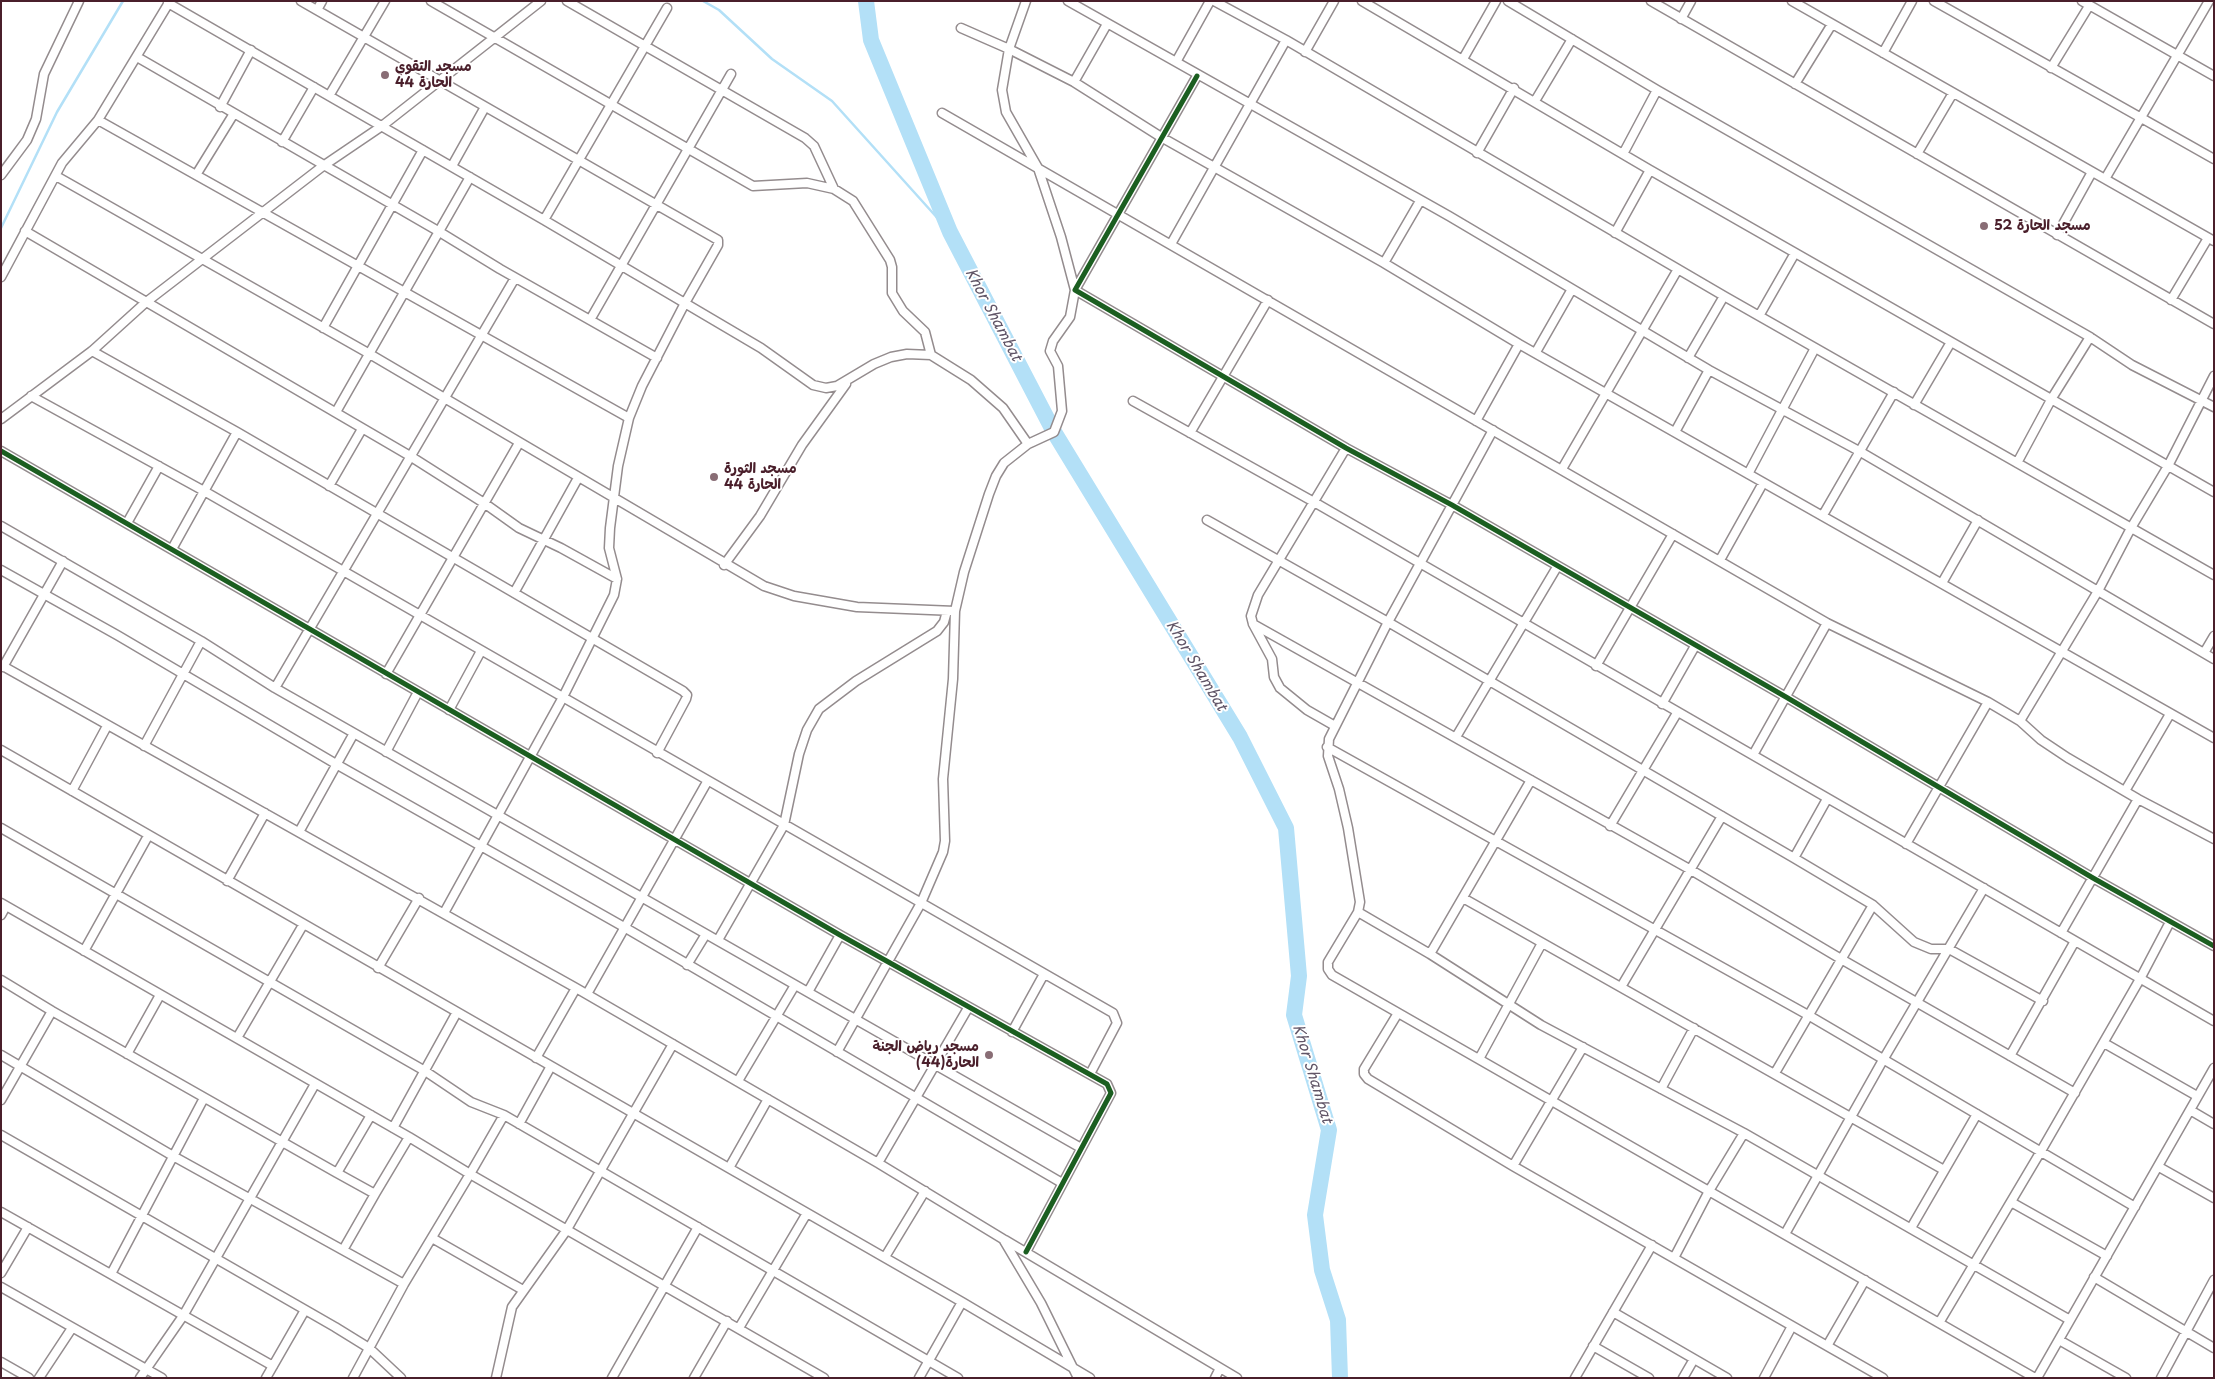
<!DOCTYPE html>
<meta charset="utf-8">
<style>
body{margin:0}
#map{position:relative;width:2215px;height:1379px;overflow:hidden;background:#fff;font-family:"Playpen Sans",sans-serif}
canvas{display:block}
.frame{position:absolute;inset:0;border:2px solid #4a1f2b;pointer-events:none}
</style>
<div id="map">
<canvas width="2215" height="1379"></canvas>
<div class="frame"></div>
</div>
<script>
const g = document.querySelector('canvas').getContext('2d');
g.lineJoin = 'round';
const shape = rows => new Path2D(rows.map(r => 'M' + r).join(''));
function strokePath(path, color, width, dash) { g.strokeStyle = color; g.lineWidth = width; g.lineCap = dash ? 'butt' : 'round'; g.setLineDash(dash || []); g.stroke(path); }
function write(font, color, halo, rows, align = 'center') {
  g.font = font + ' "Playpen Sans","Playpen Sans Arabic",sans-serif'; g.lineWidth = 4; g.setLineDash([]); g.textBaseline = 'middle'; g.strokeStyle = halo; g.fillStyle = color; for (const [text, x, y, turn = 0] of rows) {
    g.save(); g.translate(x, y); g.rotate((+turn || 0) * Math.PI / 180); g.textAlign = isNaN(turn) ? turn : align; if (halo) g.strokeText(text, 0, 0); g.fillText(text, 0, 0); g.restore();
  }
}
strokePath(shape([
 [703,1,719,10,772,59,832,101,950,232],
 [1,228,57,112,123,1]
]), '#b3e0f7', 2.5);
strokePath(shape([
 [866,1,871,40,950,232,1054,432,1240,737,1286,828,1299,976,1294,1015,1329,1130,1315,1215,1322,1270,1338,1320,1340,1378]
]), '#b3e0f7', 16);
const street = shape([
 [301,1,718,240,718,245,685,303,642,386,629,418,618,466,610,528,609,548,617,579,614,595,562,699,444,913],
 [431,1,753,186,807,183,834,189,853,201,890,260,892,267,892,293,903,311,925,332,931,355],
 [567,1,805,138,814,146,834,189],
 [1068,1,1449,216,1709,370,1859,451,2214,659],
 [1214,1,1286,40,1724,296,2214,575],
 [1362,1,1650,170,2214,492],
 [1508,1,1657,90,2090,337,2132,365,2214,407],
 [1651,1,2214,324],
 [1792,1,2214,241],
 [1934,1,2214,159],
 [2082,1,2214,76],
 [168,3,544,220,761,348,813,385,826,388,837,386,874,364,891,357,907,354,931,355,971,380,1003,408,1028,444],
 [317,10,322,1],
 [1681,19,1691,1],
 [961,28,1009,49,1074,82,1161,137,1384,263,1519,344,2214,738],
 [1305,52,1334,1],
 [1883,53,1912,1],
 [137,57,438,231,500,269,657,358],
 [1463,59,1496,1],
 [1176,62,1210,1],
 [2051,68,2089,6],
 [1197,76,1075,290,1346,448,1452,505,1786,697,2093,878,2214,946],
 [1074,82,1107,24],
 [1795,84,1832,24],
 [329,96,385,1],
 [1535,101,1572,39],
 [220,107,251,50],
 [942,113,1827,623,1988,702,2020,721,2041,740,2068,758,2138,799,2214,839],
 [98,120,629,418],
 [282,142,314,87],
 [1477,153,1514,88],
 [1623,154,1657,90],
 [1917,154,1953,93],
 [452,166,485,107],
 [1,175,27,140,36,119,44,74,79,1],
 [196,175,233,115],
 [56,176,368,353,764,586,794,596,857,607,955,611],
 [2105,179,2209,1],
 [544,220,667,8],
 [25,231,410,456,484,503,519,528,561,548,617,579],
 [1615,233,1650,170],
 [2057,235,2092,172],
 [1171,244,1286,40],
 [1384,263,1420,201],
 [1,277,62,163,98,120,170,1],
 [2171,300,2208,238],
 [1759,316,1795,253],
 [590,320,731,74],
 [323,328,423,150],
 [92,351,237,432,683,691,687,695,686,699,657,753],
 [1536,352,1572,289],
 [1688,358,1724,296],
 [31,396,204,491,1113,1013,1117,1023,1090,1074],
 [1133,401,1314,502,2214,1021],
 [1914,405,1951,342],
 [336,412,470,177],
 [1,419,92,351,145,303,323,166,382,126,541,1],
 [1476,421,1519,344],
 [1493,430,1388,622,1329,739,1328,756,1339,789,1348,828,1360,902,1358,912,1328,962,1328,969,1332,975,2035,1378],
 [1675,432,1709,370],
 [1190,433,1268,300],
 [1,451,840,935,1107,1084,1111,1093,1026,1252],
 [2017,463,2052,398,2090,337],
 [1562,469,1678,269],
 [1748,474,1815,348],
 [329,486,362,429],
 [1823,515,1894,392],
 [1207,520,1388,622,1794,858,1873,905,1914,942,1931,949,1949,949,2043,1001],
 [127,523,159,466],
 [1,526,201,641,275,688,1081,1148],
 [172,549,237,432],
 [1720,560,1763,483],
 [724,565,760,516,802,445,846,384],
 [1,570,117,635,336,764,624,927,1062,1183],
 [1942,583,1978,520],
 [514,593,578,478],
 [1253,624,1691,870,1841,959,2075,1093],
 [2204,653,2214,636],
 [1,665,576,988,878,1163,1003,1239,1041,1303,1078,1378],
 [1596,666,1673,534],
 [3,667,63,561],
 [386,674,519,443],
 [275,688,515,278],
 [1662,704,1695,646],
 [449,710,481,651],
 [2020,721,2098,591,2131,528,2168,466,2214,376],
 [1335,726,1307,710,1280,688,1274,677,1272,659,1253,624,1251,616,1258,595,1346,448],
 [1456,737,1557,567],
 [144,746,201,641],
 [1327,747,1808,1015,2135,1207],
 [1,750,962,1302,1090,1378],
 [386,752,418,692],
 [1753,755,1827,623],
 [72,791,107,726],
 [2125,791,2170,714],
 [1610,826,1677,713],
 [1,828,425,1071,471,1102,504,1115,470,1174,409,1137,375,1194,337,1173,371,1115],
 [299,832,354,733],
 [1906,844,1988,702],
 [1794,858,1827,799],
 [227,881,265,813],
 [1463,898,1944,1170],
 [1,903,409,1137],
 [1358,912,1430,954,1541,1025,1744,1133,2070,1320],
 [1,915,6,906],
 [2061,933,2138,799],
 [718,940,784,825,799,754,807,730,819,709,856,681,937,631,944,622,947,611],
 [84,951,148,836],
 [1430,954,1531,780],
 [687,965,706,934],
 [378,968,419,898],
 [1,980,52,1011,337,1173],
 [1621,987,1722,816],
 [808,992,840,935],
 [587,994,707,782],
 [1398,1013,1364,1069,1364,1074,1368,1079,1513,1166,1883,1378],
 [1012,1032,1044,974],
 [237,1038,303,925],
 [2104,1043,2197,1096],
 [837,1052,921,903,943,852,945,841,943,779,953,679,955,611,964,572,989,494,996,476,1004,463,1028,444,1054,432,1062,411,1058,366,1050,351,1053,341,1070,317,1075,290,1061,237,1038,168,1006,112,1002,90,1009,49,1026,1],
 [127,1054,160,995],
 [1,1055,173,1156,404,1284],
 [2010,1056,2075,941],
 [536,1058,576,988],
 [1479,1059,1542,943],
 [1775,1073,1873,905],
 [738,1081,795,985],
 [1661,1089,1694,1028],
 [1,1100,52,1011],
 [2190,1110,2214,1124],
 [504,1115,958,1378],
 [519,1124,551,1066],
 [393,1128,457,1012],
 [1,1135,335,1327,369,1348,401,1378],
 [878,1163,968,1008],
 [1513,1166,1583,1047],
 [2159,1167,2214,1198],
 [729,1168,768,1099],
 [2011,1202,2107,1256],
 [1,1212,273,1366],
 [1911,1228,1977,1114],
 [1785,1234,1883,1060,1984,888],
 [432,1238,523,1290],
 [1005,1240,1237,1378],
 [343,1250,375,1194],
 [885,1257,925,1191],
 [1674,1258,1709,1191,1744,1133],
 [1,1273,28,1227],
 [111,1274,204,1098],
 [2094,1277,2214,1348],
 [1,1287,162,1378],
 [1613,1312,1727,1378],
 [1939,1323,2041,1151,2140,979,2170,922],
 [739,1328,807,1213],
 [2059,1340,2126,1378],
 [1593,1346,1649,1378],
 [1827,1346,1865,1280],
 [1,1362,29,1378],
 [39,1378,72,1328],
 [140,1378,183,1316,315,1084],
 [266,1378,305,1310],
 [353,1378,404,1284,470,1174,824,1378],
 [496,1378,512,1307,566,1231,673,1044],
 [612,1378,698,1227],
 [694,1378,727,1321],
 [919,1378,962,1302],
 [1215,1378,1220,1368],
 [1575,1378,1652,1245],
 [1683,1378,1694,1359],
 [1764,1378,1792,1326],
 [2037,1378,2214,1068],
 [2161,1378,2214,1280]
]);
strokePath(street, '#948c8e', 11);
strokePath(street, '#fff', 8);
strokePath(shape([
 [1197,76,1075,290,1346,448,1452,505,1786,697,2093,878,2214,946],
 [1,451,840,935,1107,1084,1111,1093,1026,1252]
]), '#1b5e20', 5);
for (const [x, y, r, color] of [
 [385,75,5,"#896d75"],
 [1984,226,5,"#896d75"],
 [714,477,5,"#896d75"],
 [989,1055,5,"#896d75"]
]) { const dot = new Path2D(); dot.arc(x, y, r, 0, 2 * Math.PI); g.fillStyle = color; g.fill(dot); strokePath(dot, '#fff', 2); }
write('bold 14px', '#4a1f2b', '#fff', [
 ["مسجد التقوي",395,67],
 ["الحارة 44",395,83],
 ["مسجد الحارة 52",1994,226],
 ["مسجد الثورة",724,469],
 ["الحارة 44",724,485],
 ["مسجد رياض الجنة",979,1047,"right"],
 ["الحارة(44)",979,1063,"right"]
], 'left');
write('italic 15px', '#605567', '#fff', [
 ["Khor Shambat",993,315,62],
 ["Khor Shambat",1196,666,59],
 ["Khor Shambat",1312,1074,73]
]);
</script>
